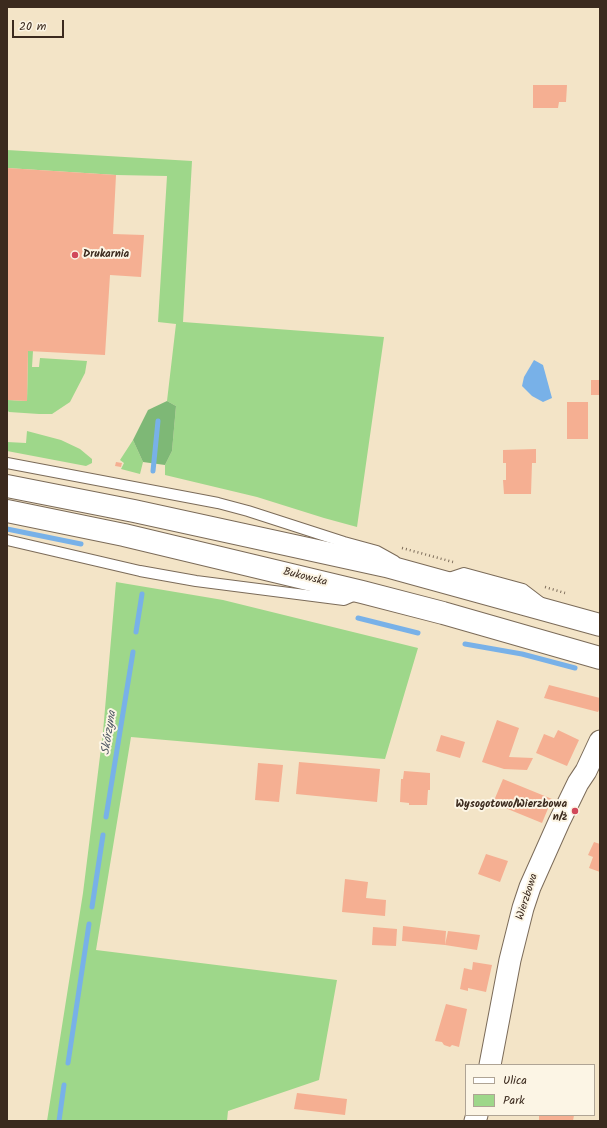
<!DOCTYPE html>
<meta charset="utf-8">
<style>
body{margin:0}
#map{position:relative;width:607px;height:1128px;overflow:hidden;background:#f3e4c7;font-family:Kalam,sans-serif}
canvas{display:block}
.frame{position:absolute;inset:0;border:8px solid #3b2a1e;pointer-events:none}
.legend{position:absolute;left:465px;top:1064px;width:130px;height:52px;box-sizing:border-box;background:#fcf5e5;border:1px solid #afa495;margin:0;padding:5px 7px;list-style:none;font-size:12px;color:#3b2a1e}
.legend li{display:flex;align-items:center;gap:8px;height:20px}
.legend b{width:20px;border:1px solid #afa495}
.scale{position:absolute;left:12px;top:20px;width:52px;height:18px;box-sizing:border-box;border:2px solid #3b2a1e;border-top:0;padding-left:5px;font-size:12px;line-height:14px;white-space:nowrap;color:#3b2a1e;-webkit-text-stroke:3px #fcf5e5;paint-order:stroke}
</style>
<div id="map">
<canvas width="607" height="1128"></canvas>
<div class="frame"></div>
<ul class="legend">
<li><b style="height:5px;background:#fff"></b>Ulica</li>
<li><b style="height:11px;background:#9ed78a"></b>Park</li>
</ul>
<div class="scale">20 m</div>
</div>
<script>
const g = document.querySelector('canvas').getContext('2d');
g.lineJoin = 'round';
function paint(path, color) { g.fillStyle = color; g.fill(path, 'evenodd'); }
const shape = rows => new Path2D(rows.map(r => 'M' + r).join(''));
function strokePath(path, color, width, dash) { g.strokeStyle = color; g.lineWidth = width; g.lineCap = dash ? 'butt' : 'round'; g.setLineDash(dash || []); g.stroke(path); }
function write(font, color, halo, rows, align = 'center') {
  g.font = font + ' Kalam,sans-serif'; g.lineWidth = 4; g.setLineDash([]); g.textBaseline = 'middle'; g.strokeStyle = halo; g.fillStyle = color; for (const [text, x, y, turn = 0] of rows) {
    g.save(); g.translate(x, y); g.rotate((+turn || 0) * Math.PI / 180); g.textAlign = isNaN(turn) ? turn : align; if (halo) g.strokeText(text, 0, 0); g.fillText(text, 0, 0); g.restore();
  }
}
paint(shape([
 [7,150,192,161,183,322,384,337,357,527,324,518,257,497,165,475,165,465,172,451,176,406,167,401,176,324,158,322,167,176,116,175,7,168],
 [28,351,33,351,32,367,39,367,40,358,87,361,85,373,70,402,52,414,39,414,9,412,7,410,8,400,27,401],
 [27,431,61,440,80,449,92,459,92,463,86,466,7,451,7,442,26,443],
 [133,440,143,462,140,474,121,469,124,463,120,460],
 [116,582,223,600,418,648,385,759,131,737,96,950,337,980,319,1080,228,1111,227,1121,47,1121,83,893,103,732]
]), '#9ed78a');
paint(shape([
 [167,401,176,406,172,451,165,465,143,462,133,440,148,410]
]), '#7eb876');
paint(shape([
 [534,360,543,365,552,398,543,402,532,396,522,386,524,377]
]), '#78b1e8');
strokePath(shape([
 [153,471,158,421],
 [7,529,81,544],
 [358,618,418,633],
 [136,632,142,594],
 [465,644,522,654,575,668],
 [106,817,133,652],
 [92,907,103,835],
 [68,1063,89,924],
 [59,1121,64,1085]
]), '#78b1e8', 5);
paint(shape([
 [533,85,567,85,566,102,559,102,558,108,533,108],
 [7,168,116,175,113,234,144,235,141,277,110,275,105,355,28,351,27,401,8,400,8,396,7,396],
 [591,380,600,380,600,395,591,395],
 [567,402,588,402,588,439,567,439],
 [536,449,536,463,532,463,531,494,504,494,503,480,506,480,506,463,503,463,503,450],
 [116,462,122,463,121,467,115,466],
 [549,685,600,698,600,708,598,712,544,698],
 [497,720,519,728,509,757,533,758,527,770,504,769,482,762],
 [558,730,579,740,567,766,536,753,544,734,554,738],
 [441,735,465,742,460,758,436,751],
 [299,762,380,769,377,802,296,794],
 [258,763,283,765,279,802,255,800],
 [404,771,430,773,430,790,428,790,427,805,409,805,409,803,400,802,401,779,403,779],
 [503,779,552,799,542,823,493,803],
 [594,842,600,844,600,872,589,868,593,857,588,855],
 [486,854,508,861,500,882,478,874],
 [345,879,368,882,366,898,386,900,385,916,342,912],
 [403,926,446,931,445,945,402,941],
 [373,927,397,929,396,946,372,945],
 [448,931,480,935,477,950,445,945],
 [473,962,492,965,486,992,468,988,468,991,460,989,464,968,472,970],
 [446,1004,467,1009,459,1047,452,1045,450,1047,444,1045,442,1042,435,1041],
 [297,1093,347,1099,345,1115,294,1109],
 [539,1115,574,1115,573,1121,539,1120]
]), '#f5af92');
const service = shape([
 [7,463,218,503,248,511,344,542,377,551,395,561],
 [7,540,140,571,196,581,344,600,358,594],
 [446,579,464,573,523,589,540,602]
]);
const minor = shape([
 [490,1065,510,960,523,908,530,887,559,822,578,783,586,771,600,741],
 [475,1121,477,1115]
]);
const secondary = shape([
 [7,486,134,511,386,566,600,625],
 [7,511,124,535,362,592,443,613,600,658]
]);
strokePath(service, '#7b6b59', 12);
strokePath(minor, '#7b6b59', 23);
strokePath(secondary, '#7b6b59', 24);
strokePath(shape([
 [402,548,453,562],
 [545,587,565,593]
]), '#7b6b59', 2.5, [1, 3]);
strokePath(service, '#fff', 10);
strokePath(minor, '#fff', 21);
strokePath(secondary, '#fff', 22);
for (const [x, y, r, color] of [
 [75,255,4,"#d1495b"],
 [575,811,4,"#d1495b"]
]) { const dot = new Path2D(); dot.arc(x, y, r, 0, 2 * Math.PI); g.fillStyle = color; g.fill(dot); strokePath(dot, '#fcf5e5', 1.5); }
write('bold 11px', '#3b2a1e', '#fcf5e5', [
 ["Drukarnia",83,255],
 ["Wysogotowo/Wierzbowa",567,805,"right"],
 ["n/ż",567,818,"right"]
], 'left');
write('11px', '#3b2a1e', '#fcf5e5', [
 ["Bukowska",305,578,14],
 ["Wierzbowa",528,897,-72]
]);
write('italic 12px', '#505965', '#fcf5e5', [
 ["Skórzyna",110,733,-81]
]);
</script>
